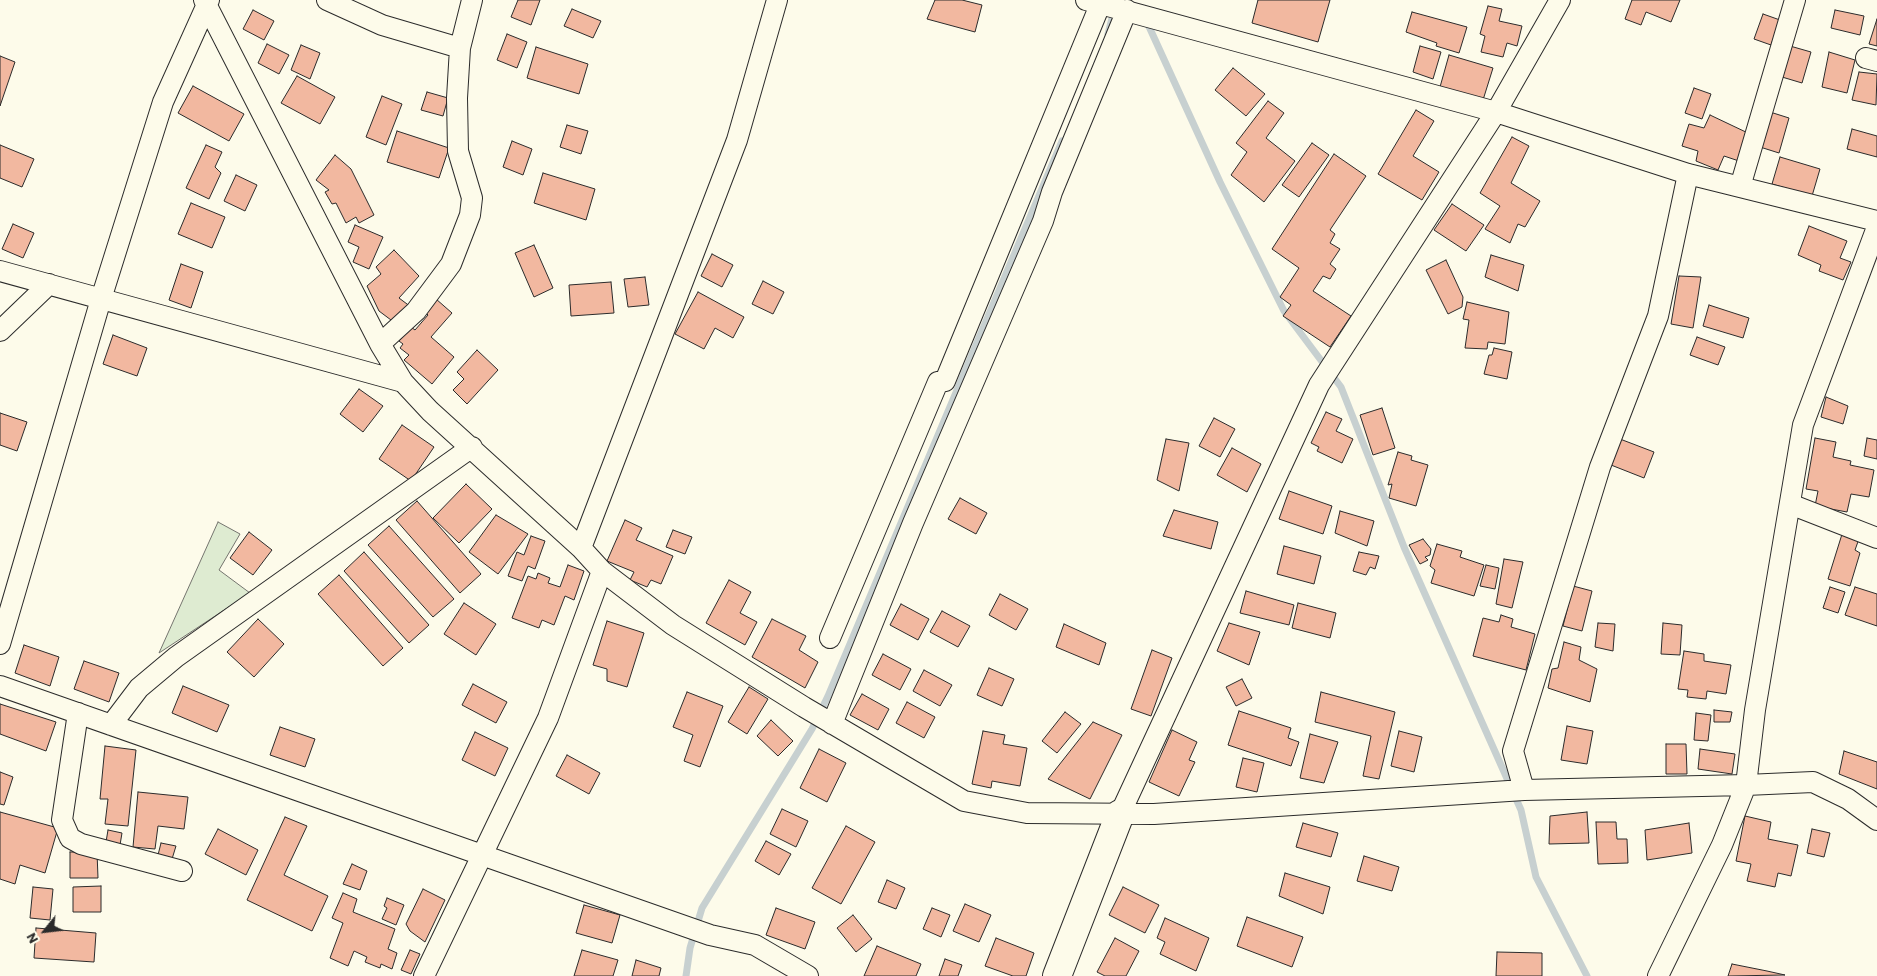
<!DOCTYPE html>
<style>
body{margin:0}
#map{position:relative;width:1877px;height:976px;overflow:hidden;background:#fdfbea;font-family:Barlow,sans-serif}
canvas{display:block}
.north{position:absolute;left:20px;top:906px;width:50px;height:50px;-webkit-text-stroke:4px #fdfbea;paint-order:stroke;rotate:241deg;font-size:14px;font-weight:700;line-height:20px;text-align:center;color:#2b2b2b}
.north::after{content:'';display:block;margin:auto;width:18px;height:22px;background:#2b2b2b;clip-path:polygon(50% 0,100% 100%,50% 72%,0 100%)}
</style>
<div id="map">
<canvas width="1877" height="976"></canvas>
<div class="north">N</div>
</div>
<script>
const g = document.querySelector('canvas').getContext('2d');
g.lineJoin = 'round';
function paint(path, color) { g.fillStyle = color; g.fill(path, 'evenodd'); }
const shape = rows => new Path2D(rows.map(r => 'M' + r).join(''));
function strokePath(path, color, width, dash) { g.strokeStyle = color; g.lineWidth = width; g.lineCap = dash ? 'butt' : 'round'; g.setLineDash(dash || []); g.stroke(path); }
const green = shape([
 [218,522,240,534,219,570,250,593,159,653,218,522]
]);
paint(green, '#deebd1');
strokePath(green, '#74746e', 1);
strokePath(shape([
 [1146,20,1220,182,1284,311,1341,387,1404,547,1521,810,1536,877,1587,976],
 [1108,34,1114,10],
 [686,976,690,948,702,908,812,729,828,696,1062,141]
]), '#c7d0d0', 7);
const building = shape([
 [518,0,540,0,531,25,511,17,518,0],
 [935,0,962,0,982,5,975,32,927,19,935,0],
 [1258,0,1330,0,1318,42,1252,23,1258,0],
 [1632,0,1680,0,1671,22,1646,12,1641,25,1625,19,1632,0],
 [1488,6,1502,9,1499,21,1522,26,1517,46,1507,43,1503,57,1481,52,1485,36,1480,34,1488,6],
 [572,9,601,21,593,38,564,26,572,9],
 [253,10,274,21,264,40,243,29,253,10],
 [1835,10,1864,16,1860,35,1831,28,1835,10],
 [1412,12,1467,27,1459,53,1436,46,1437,43,1406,32,1412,12],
 [1763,14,1780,20,1771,45,1754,39,1763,14],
 [1877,19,1877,46,1869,44,1877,19],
 [507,34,527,42,517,68,497,60,507,34],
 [267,44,289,55,279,74,258,63,267,44],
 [301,45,320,53,310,79,291,70,301,45],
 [1420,46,1441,52,1433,79,1413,72,1420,46],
 [1790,46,1811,52,1802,83,1782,77,1790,46],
 [536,47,588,64,579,94,527,78,536,47],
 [1829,52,1855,60,1847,93,1822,87,1829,52],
 [1449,55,1493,68,1483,100,1440,87,1449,55],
 [0,56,15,62,0,106,0,56],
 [1233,68,1265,94,1246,116,1215,90,1233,68],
 [1859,72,1877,74,1876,105,1852,100,1859,72],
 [297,76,335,97,320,124,281,103,297,76],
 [193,86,244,114,229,141,178,113,193,86],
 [1694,88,1711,94,1702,119,1685,113,1694,88],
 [427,92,448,98,443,116,421,110,427,92],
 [382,96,402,104,386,145,366,137,382,96],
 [1268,101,1284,113,1266,138,1295,161,1264,202,1231,175,1247,152,1236,143,1268,101],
 [1416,110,1434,121,1413,156,1439,172,1422,200,1378,174,1416,110],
 [1770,112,1789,118,1779,153,1760,147,1770,112],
 [1710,115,1750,134,1739,161,1724,156,1718,170,1696,161,1698,151,1682,146,1689,124,1704,128,1710,115],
 [567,125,588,131,581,154,560,147,567,125],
 [1852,129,1877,136,1877,157,1847,149,1852,129],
 [397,131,449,148,439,178,387,162,397,131],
 [1512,137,1529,146,1511,183,1540,201,1525,227,1518,224,1510,243,1485,229,1500,206,1480,193,1512,137],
 [512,141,532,149,523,175,503,167,512,141],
 [1312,143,1329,155,1299,197,1282,185,1312,143],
 [0,145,34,159,22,187,0,178,0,145],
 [206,145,222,152,215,167,221,173,209,199,186,188,206,145],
 [1334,154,1366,176,1330,230,1335,234,1330,243,1340,249,1330,264,1336,269,1330,279,1323,276,1313,291,1351,316,1330,347,1283,316,1291,305,1280,297,1299,268,1272,249,1334,154],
 [335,155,351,169,374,215,359,223,356,217,346,223,336,203,332,204,325,192,329,190,316,180,335,155],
 [1780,157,1820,169,1812,196,1772,184,1780,157],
 [543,173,595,189,586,220,534,203,543,173],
 [236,175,257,185,245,211,224,201,236,175],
 [191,203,225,217,212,248,178,234,191,203],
 [1452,204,1484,225,1466,251,1434,230,1452,204],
 [13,224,34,233,23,258,2,249,13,224],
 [355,225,383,237,369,269,353,262,359,247,348,242,355,225],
 [1809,226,1847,241,1840,258,1851,262,1843,280,1819,271,1821,265,1798,255,1809,226],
 [534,245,553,288,534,297,515,253,534,245],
 [394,250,419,276,399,298,411,307,395,323,379,311,367,286,381,274,376,267,394,250],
 [712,254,733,265,722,287,701,276,712,254],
 [1491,255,1524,265,1518,291,1485,277,1491,255],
 [1446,260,1463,297,1462,307,1448,314,1426,270,1446,260],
 [181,264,203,272,191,308,169,300,181,264],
 [1679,276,1701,277,1693,328,1671,324,1679,276],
 [645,277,649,305,628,307,624,279,645,277],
 [763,281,784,292,773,314,752,304,763,281],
 [611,282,614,313,571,316,569,285,611,282],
 [698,292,744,317,733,338,715,328,704,349,675,334,698,292],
 [436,299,452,313,431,337,454,357,432,384,404,360,409,355,400,348,403,344,399,341,411,327,415,330,428,315,425,312,436,299],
 [1467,302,1509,312,1505,344,1488,342,1487,349,1465,348,1469,320,1463,319,1467,302],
 [1709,305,1749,318,1743,338,1703,326,1709,305],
 [113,335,147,348,137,376,103,364,113,335],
 [1697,337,1725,347,1718,365,1690,355,1697,337],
 [1494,348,1512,352,1507,379,1484,374,1489,355,1492,355,1494,348],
 [477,350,498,370,467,404,453,390,464,379,457,372,477,350],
 [359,389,383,406,363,432,340,414,359,389],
 [1826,397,1848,406,1843,424,1821,417,1826,397],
 [1382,408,1395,448,1373,455,1360,415,1382,408],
 [1326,412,1342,419,1336,431,1353,439,1342,463,1317,451,1319,447,1311,443,1326,412],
 [0,413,27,422,17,451,0,445,0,413],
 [1214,418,1235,429,1220,457,1199,446,1214,418],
 [402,425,434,447,411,481,379,459,402,425],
 [1815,438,1836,442,1833,457,1851,461,1850,465,1874,470,1869,497,1851,494,1847,512,1815,506,1818,491,1806,489,1815,438],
 [1867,438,1877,440,1877,459,1864,456,1867,438],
 [1166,439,1189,443,1179,491,1157,480,1166,439],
 [1620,439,1654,452,1644,478,1611,465,1620,439],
 [1232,448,1261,464,1247,492,1217,475,1232,448],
 [1398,452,1412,456,1411,460,1428,465,1416,506,1389,498,1392,484,1388,485,1398,452],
 [466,484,492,509,459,543,433,518,466,484],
 [1289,491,1332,506,1323,534,1279,519,1289,491],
 [960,498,987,513,976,534,948,519,960,498],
 [417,501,481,574,460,593,396,520,417,501],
 [1174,510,1218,522,1211,549,1163,536,1174,510],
 [1340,511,1374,521,1367,546,1335,533,1340,511],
 [496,515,528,534,498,574,469,552,496,515],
 [625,520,642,528,636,540,673,556,661,584,651,580,647,587,630,580,634,572,607,561,625,520],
 [389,526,454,599,433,617,368,545,389,526],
 [673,530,692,537,685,554,666,547,673,530],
 [1843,531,1860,536,1855,550,1860,553,1850,586,1828,579,1843,531],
 [249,532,272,550,253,575,230,558,249,532],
 [531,536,545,541,535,569,528,566,522,581,508,576,517,552,524,555,531,536],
 [1423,539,1431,549,1430,555,1425,557,1428,560,1420,564,1409,545,1423,539],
 [1437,544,1462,551,1460,557,1484,565,1474,596,1431,583,1435,570,1430,566,1437,544],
 [1284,546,1321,556,1314,584,1277,574,1284,546],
 [364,552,429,625,409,643,344,571,364,552],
 [1359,552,1379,556,1375,569,1370,567,1366,575,1353,571,1359,552],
 [1504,559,1523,562,1512,608,1496,604,1504,559],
 [568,565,584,571,574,600,565,596,554,625,542,620,539,628,512,618,528,576,536,579,538,573,550,578,548,583,560,587,568,565],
 [1486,565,1499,568,1495,589,1480,586,1486,565],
 [339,575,403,648,383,666,318,594,339,575],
 [729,580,751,592,740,613,757,622,745,645,706,623,729,580],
 [1573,586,1592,591,1582,631,1563,626,1573,586],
 [1830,587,1845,592,1838,613,1823,608,1830,587],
 [1855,587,1877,594,1877,626,1845,615,1855,587],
 [1246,591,1294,605,1289,625,1240,613,1246,591],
 [1000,594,1028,609,1016,630,989,615,1000,594],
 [464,603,496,624,476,655,444,634,464,603],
 [1298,603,1336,613,1330,638,1292,628,1298,603],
 [901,604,929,619,918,640,890,625,901,604],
 [942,611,970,626,958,647,930,632,942,611],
 [1501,615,1513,619,1511,627,1535,634,1526,670,1473,656,1483,618,1499,622,1501,615],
 [258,619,284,644,254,677,227,652,258,619],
 [772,619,806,636,799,650,818,662,805,688,752,657,772,619],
 [607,621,644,633,627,687,607,681,607,669,593,665,607,621],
 [1229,623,1260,632,1249,665,1217,651,1229,623],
 [1598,623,1615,624,1613,651,1595,647,1598,623],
 [1663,623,1682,625,1680,655,1661,654,1663,623],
 [1064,624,1106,643,1099,665,1056,647,1064,624],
 [1564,642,1581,647,1579,660,1597,669,1590,702,1548,688,1552,669,1558,668,1564,642],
 [24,645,59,657,50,686,15,673,24,645],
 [1152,650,1172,658,1151,716,1131,709,1152,650],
 [1684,651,1704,654,1704,661,1731,665,1726,694,1707,691,1706,699,1687,697,1688,690,1678,689,1684,651],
 [883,654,911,669,900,690,872,675,883,654],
 [84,661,119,673,109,702,74,689,84,661],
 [989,668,1014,679,1002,706,977,695,989,668],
 [924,670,952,685,940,706,913,691,924,670],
 [1242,679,1252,698,1236,706,1226,687,1242,679],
 [473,684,507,702,496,723,462,705,473,684],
 [183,686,229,705,217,732,172,713,183,686],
 [749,687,768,699,747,734,728,722,749,687],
 [687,692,723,706,700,767,684,761,693,735,673,727,687,692],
 [1321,692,1395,712,1379,779,1363,776,1371,736,1315,722,1321,692],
 [862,694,889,709,878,730,850,715,862,694],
 [907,702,935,717,924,738,896,723,907,702],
 [0,704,56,722,46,751,0,734,0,704],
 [1714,710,1732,712,1730,722,1714,722,1714,710],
 [1239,711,1291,728,1288,738,1299,742,1291,766,1228,745,1239,711],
 [1065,712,1081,724,1057,753,1042,741,1065,712],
 [1696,713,1711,715,1708,741,1694,740,1696,713],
 [771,720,793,741,778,756,757,736,771,720],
 [1093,722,1122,735,1090,799,1048,779,1093,722],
 [1567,726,1593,731,1587,764,1561,760,1567,726],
 [280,727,315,739,305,767,270,755,280,727],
 [1172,730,1197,742,1189,760,1195,762,1179,796,1149,782,1172,730],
 [983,731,1005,735,1003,744,1027,748,1020,786,992,781,991,788,972,784,983,731],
 [1399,731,1422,737,1414,772,1391,766,1399,731],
 [475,732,508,748,495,776,462,760,475,732],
 [1310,734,1338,742,1324,783,1300,778,1310,734],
 [1666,744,1686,744,1687,774,1666,774,1666,744],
 [105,746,136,750,128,826,105,824,108,799,100,799,105,746],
 [819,749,846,763,827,802,800,788,819,749],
 [1700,749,1735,754,1732,774,1698,769,1700,749],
 [1844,751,1877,762,1877,789,1839,774,1844,751],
 [567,755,600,773,589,794,556,776,567,755],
 [1243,758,1264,763,1257,792,1236,787,1243,758],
 [0,772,13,777,4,805,0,804,0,772],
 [138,792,188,797,184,829,158,826,155,849,133,847,138,792],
 [782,809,808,821,796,847,770,834,782,809],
 [0,812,58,828,45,873,20,865,15,884,0,879,0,812],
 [1587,812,1589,843,1549,844,1550,816,1587,812],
 [1745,816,1771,822,1768,839,1798,845,1791,876,1778,873,1775,887,1747,881,1751,864,1736,861,1745,816],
 [285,817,307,826,284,875,328,896,312,931,247,900,285,817],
 [1596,822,1616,822,1617,839,1627,839,1628,863,1598,864,1596,822],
 [1303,823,1338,833,1331,857,1296,847,1303,823],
 [1689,823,1692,853,1647,860,1645,830,1689,823],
 [846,826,875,842,841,904,812,888,846,826],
 [218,829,258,850,246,875,205,854,218,829],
 [1812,829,1830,833,1824,857,1807,853,1812,829],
 [108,830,122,833,120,845,106,842,108,830],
 [766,841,791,854,779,875,755,861,766,841],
 [161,843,176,846,172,859,158,855,161,843],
 [70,852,97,852,98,878,70,878,70,852],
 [1364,856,1399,867,1392,891,1357,881,1364,856],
 [352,864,367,871,360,890,343,884,352,864],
 [1285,873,1330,887,1323,914,1279,896,1285,873],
 [887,880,905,888,896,909,878,902,887,880],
 [101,886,101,912,73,912,73,887,101,886],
 [33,887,53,889,50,920,30,918,33,887],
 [1123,887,1159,905,1145,933,1109,915,1123,887],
 [423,889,445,900,425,942,410,931,406,924,423,889],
 [343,893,357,899,353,912,395,929,388,949,397,953,392,969,381,964,380,968,365,962,367,957,354,951,348,966,330,958,343,923,332,918,343,893],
 [387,898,404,905,396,925,382,919,387,908,384,906,387,898],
 [965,904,991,915,979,942,953,931,965,904],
 [584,905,620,915,612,943,576,933,584,905],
 [776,908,815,922,805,949,766,935,776,908],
 [932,908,950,915,941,937,923,929,932,908],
 [853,915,872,939,856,952,837,928,853,915],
 [1247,917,1303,937,1292,967,1237,946,1247,917],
 [1165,918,1209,938,1196,971,1160,954,1165,942,1157,938,1165,918],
 [36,928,96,933,94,962,34,958,36,928],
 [996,938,1034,953,1026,976,1013,976,985,966,996,938],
 [1115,938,1139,951,1126,976,1105,976,1097,972,1115,938],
 [877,946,921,964,916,976,864,976,877,946],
 [410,950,420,954,411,974,401,970,410,950],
 [582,950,618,960,613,976,574,976,582,950],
 [1497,952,1542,953,1542,976,1496,976,1497,952],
 [945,959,962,965,958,976,939,976,945,959],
 [636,960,661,968,659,976,632,976,636,960],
 [1732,964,1767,971,1785,975,1728,976,1732,964]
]);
paint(building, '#f2b8a0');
strokePath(building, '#2b2b2b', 1);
const street = shape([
 [204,0,380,344,403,382,430,411,581,548,602,571,673,625,804,707,964,801,1027,813,1154,814,1524,790,1746,785,1813,782,1848,799,1877,820],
 [327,0,382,25,460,48],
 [1086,0,1496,112,1688,174,1877,221],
 [1866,58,1877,61],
 [1740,187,1795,0],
 [0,271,403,382],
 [0,331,49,284],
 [380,344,416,311,451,264,470,215,472,198,458,151,457,98,460,48,472,0],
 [1790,504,1877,538],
 [581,548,737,140,777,0],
 [830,638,938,382,945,381,1102,0],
 [0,644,101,299,163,102,209,0],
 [0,686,710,935,755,945,808,976],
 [78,713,62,820,70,838,81,844,182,871],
 [832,724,913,523,1043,221,1052,192,1127,10],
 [111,725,139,688,176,657,472,447],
 [1524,790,1513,751,1600,467,1658,316,1688,174],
 [1120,814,1319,385,1496,112,1560,0],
 [424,976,548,718,602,571],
 [1658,976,1722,845,1746,785,1755,710,1803,425,1877,227]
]);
const secondary = shape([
 [1057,976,1120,814]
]);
strokePath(street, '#2b2b2b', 22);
strokePath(secondary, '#2b2b2b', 30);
strokePath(street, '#fdfbea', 20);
strokePath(secondary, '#fdfbea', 28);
</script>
